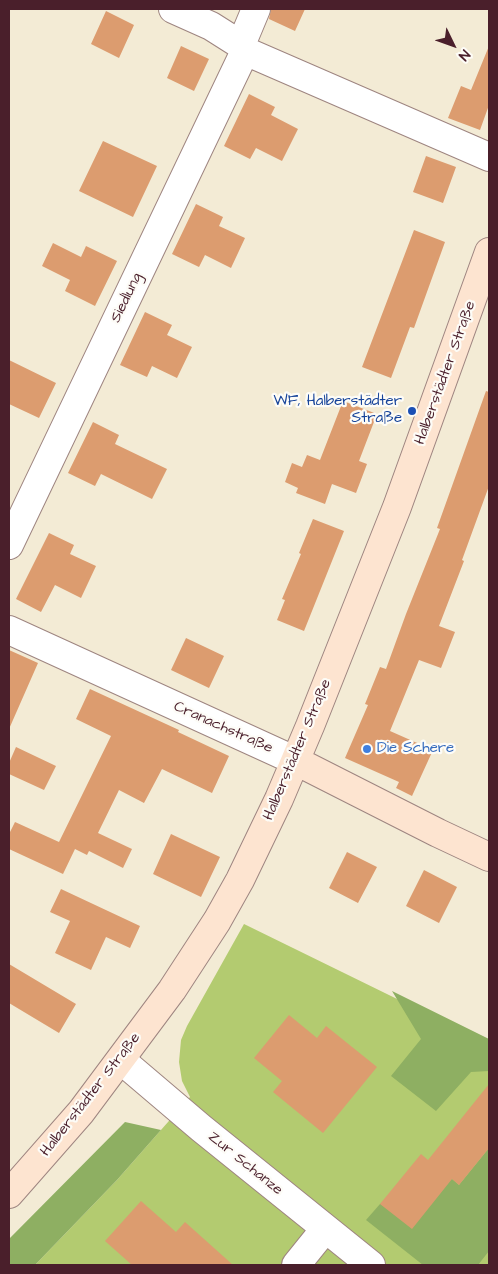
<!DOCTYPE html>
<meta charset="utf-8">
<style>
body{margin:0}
#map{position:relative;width:498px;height:1274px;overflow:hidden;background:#f3ebd5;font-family:"Architects Daughter",sans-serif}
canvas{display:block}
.frame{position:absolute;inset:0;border:10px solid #4a1f2b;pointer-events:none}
.north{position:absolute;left:428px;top:20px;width:50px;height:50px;-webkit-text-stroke:4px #fdfcf7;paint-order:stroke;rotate:132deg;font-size:14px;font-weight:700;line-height:20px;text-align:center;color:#4a1f2b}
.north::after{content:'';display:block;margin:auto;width:18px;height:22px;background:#4a1f2b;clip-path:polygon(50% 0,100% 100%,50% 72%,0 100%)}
</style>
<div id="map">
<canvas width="498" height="1274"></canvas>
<div class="frame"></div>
<div class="north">N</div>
</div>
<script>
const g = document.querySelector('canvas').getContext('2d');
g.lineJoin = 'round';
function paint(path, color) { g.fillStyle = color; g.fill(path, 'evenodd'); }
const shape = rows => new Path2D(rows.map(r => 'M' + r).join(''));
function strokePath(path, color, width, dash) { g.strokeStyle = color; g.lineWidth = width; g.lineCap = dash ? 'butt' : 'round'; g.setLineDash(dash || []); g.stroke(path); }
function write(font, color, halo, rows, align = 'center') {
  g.font = font + ' "Architects Daughter",sans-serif'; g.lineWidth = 4.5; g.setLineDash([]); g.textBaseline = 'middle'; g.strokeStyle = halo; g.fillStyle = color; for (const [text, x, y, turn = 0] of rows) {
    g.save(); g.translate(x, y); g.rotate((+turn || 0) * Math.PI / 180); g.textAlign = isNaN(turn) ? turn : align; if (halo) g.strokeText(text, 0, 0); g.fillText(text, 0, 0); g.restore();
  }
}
paint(shape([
 [244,924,489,1044,489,1265,35,1265,117,1180,190,1097,182,1081,179,1062,181,1040,187,1026]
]), '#b3cb70');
paint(shape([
 [392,991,489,1039,489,1071,471,1072,436,1111,391,1076,421,1039],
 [125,1122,161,1130,117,1180,35,1265,9,1265,9,1239],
 [489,1148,489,1251,478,1265,423,1265,366,1220,380,1204,452,1179,459,1185]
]), '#8eaf62');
paint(shape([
 [271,9,305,9,295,31,269,19],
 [106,11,134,25,119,58,91,44],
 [181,46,209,59,194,91,167,78],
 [489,46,489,105,480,130,448,118,461,86,471,90],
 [249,94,275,107,271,115,298,129,282,161,256,148,250,159,224,146],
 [103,141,157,166,133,217,79,191],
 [426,156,456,167,443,203,413,192],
 [196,204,223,217,219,226,245,238,231,268,205,255,199,267,172,254],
 [414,230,445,242,414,328,410,327,391,378,362,367],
 [53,243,81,257,86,246,117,261,95,306,65,291,70,280,42,266],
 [145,312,172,325,167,335,192,347,177,378,152,366,147,377,120,365],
 [9,360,56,383,39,418,9,404],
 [486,391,489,392,489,486,462,560,464,561,439,626,455,632,441,668,419,660,390,731,433,750,412,796,396,788,399,782,345,758,368,705,365,704,380,667,386,669,406,614,440,529,437,528],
 [343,401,377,414,359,461,367,464,356,493,332,484,325,504,296,493,298,488,285,482,292,463,302,467,307,455,320,460],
 [93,422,119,435,115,444,167,469,152,499,101,474,95,486,68,473],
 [313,519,344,531,304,631,277,620,285,600,282,599,301,554,299,553],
 [49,533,74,545,70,554,96,566,81,598,55,585,41,612,16,599],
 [186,638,224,656,209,688,171,670],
 [9,650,38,663,9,729],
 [90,689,179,730,178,732,229,756,212,793,162,769,144,803,119,790,98,833,132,849,123,868,89,851,87,855,75,849,63,874,9,849,9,834,15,822,59,842,111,736,76,719],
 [16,747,56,766,44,790,9,774,9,763],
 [171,834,220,857,201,897,153,874],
 [347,852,377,867,358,903,329,888],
 [424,870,457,887,439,923,406,906],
 [61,889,140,926,130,948,106,937,91,970,55,953,70,921,50,912],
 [9,964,76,1004,59,1033,9,1003],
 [289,1015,317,1038,326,1026,377,1067,323,1133,273,1092,282,1081,254,1058],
 [489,1084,489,1148,459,1185,452,1179,412,1229,380,1204,421,1154,428,1160],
 [141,1201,176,1232,185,1222,233,1265,132,1265,105,1241]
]), '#dc9c6f');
const street = shape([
 [173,9,211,26,241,45,245,51,489,157],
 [241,45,256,9],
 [9,545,245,51],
 [9,630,296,761],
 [121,1060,201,1128,371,1265],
 [296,1265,325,1229]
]);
const secondary = shape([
 [296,761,438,833,489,857],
 [9,1194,81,1112,172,990,217,921,240,880,279,799,310,726,397,507,489,252]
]);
strokePath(street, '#9e8580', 30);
strokePath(secondary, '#9e8580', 30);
strokePath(street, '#fff', 28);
strokePath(secondary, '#fde4d0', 28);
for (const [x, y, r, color] of [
 [412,411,5,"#1a4fb4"],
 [367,749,5,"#3f7fe0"]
]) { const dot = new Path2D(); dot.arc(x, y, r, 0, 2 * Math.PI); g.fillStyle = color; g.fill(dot); strokePath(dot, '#fdfcf7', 2); }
write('15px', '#4a1f2b', '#fdfcf7', [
 ["Siedlung",127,298,-64],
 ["Halberstädter Straße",446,373,-70],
 ["Cranachstraße",223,728,24],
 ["Halberstädter Straße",298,750,-67],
 ["Halberstädter Straße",91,1095,-52],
 ["Zur Schanze",245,1164,39]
]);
write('15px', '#164399', '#fdfcf7', [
 ["WF, Halberstädter",402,402],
 ["Straße",402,419]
], 'right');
write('15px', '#366cbe', '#fdfcf7', [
 ["Die Schere",377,749]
], 'left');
</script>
